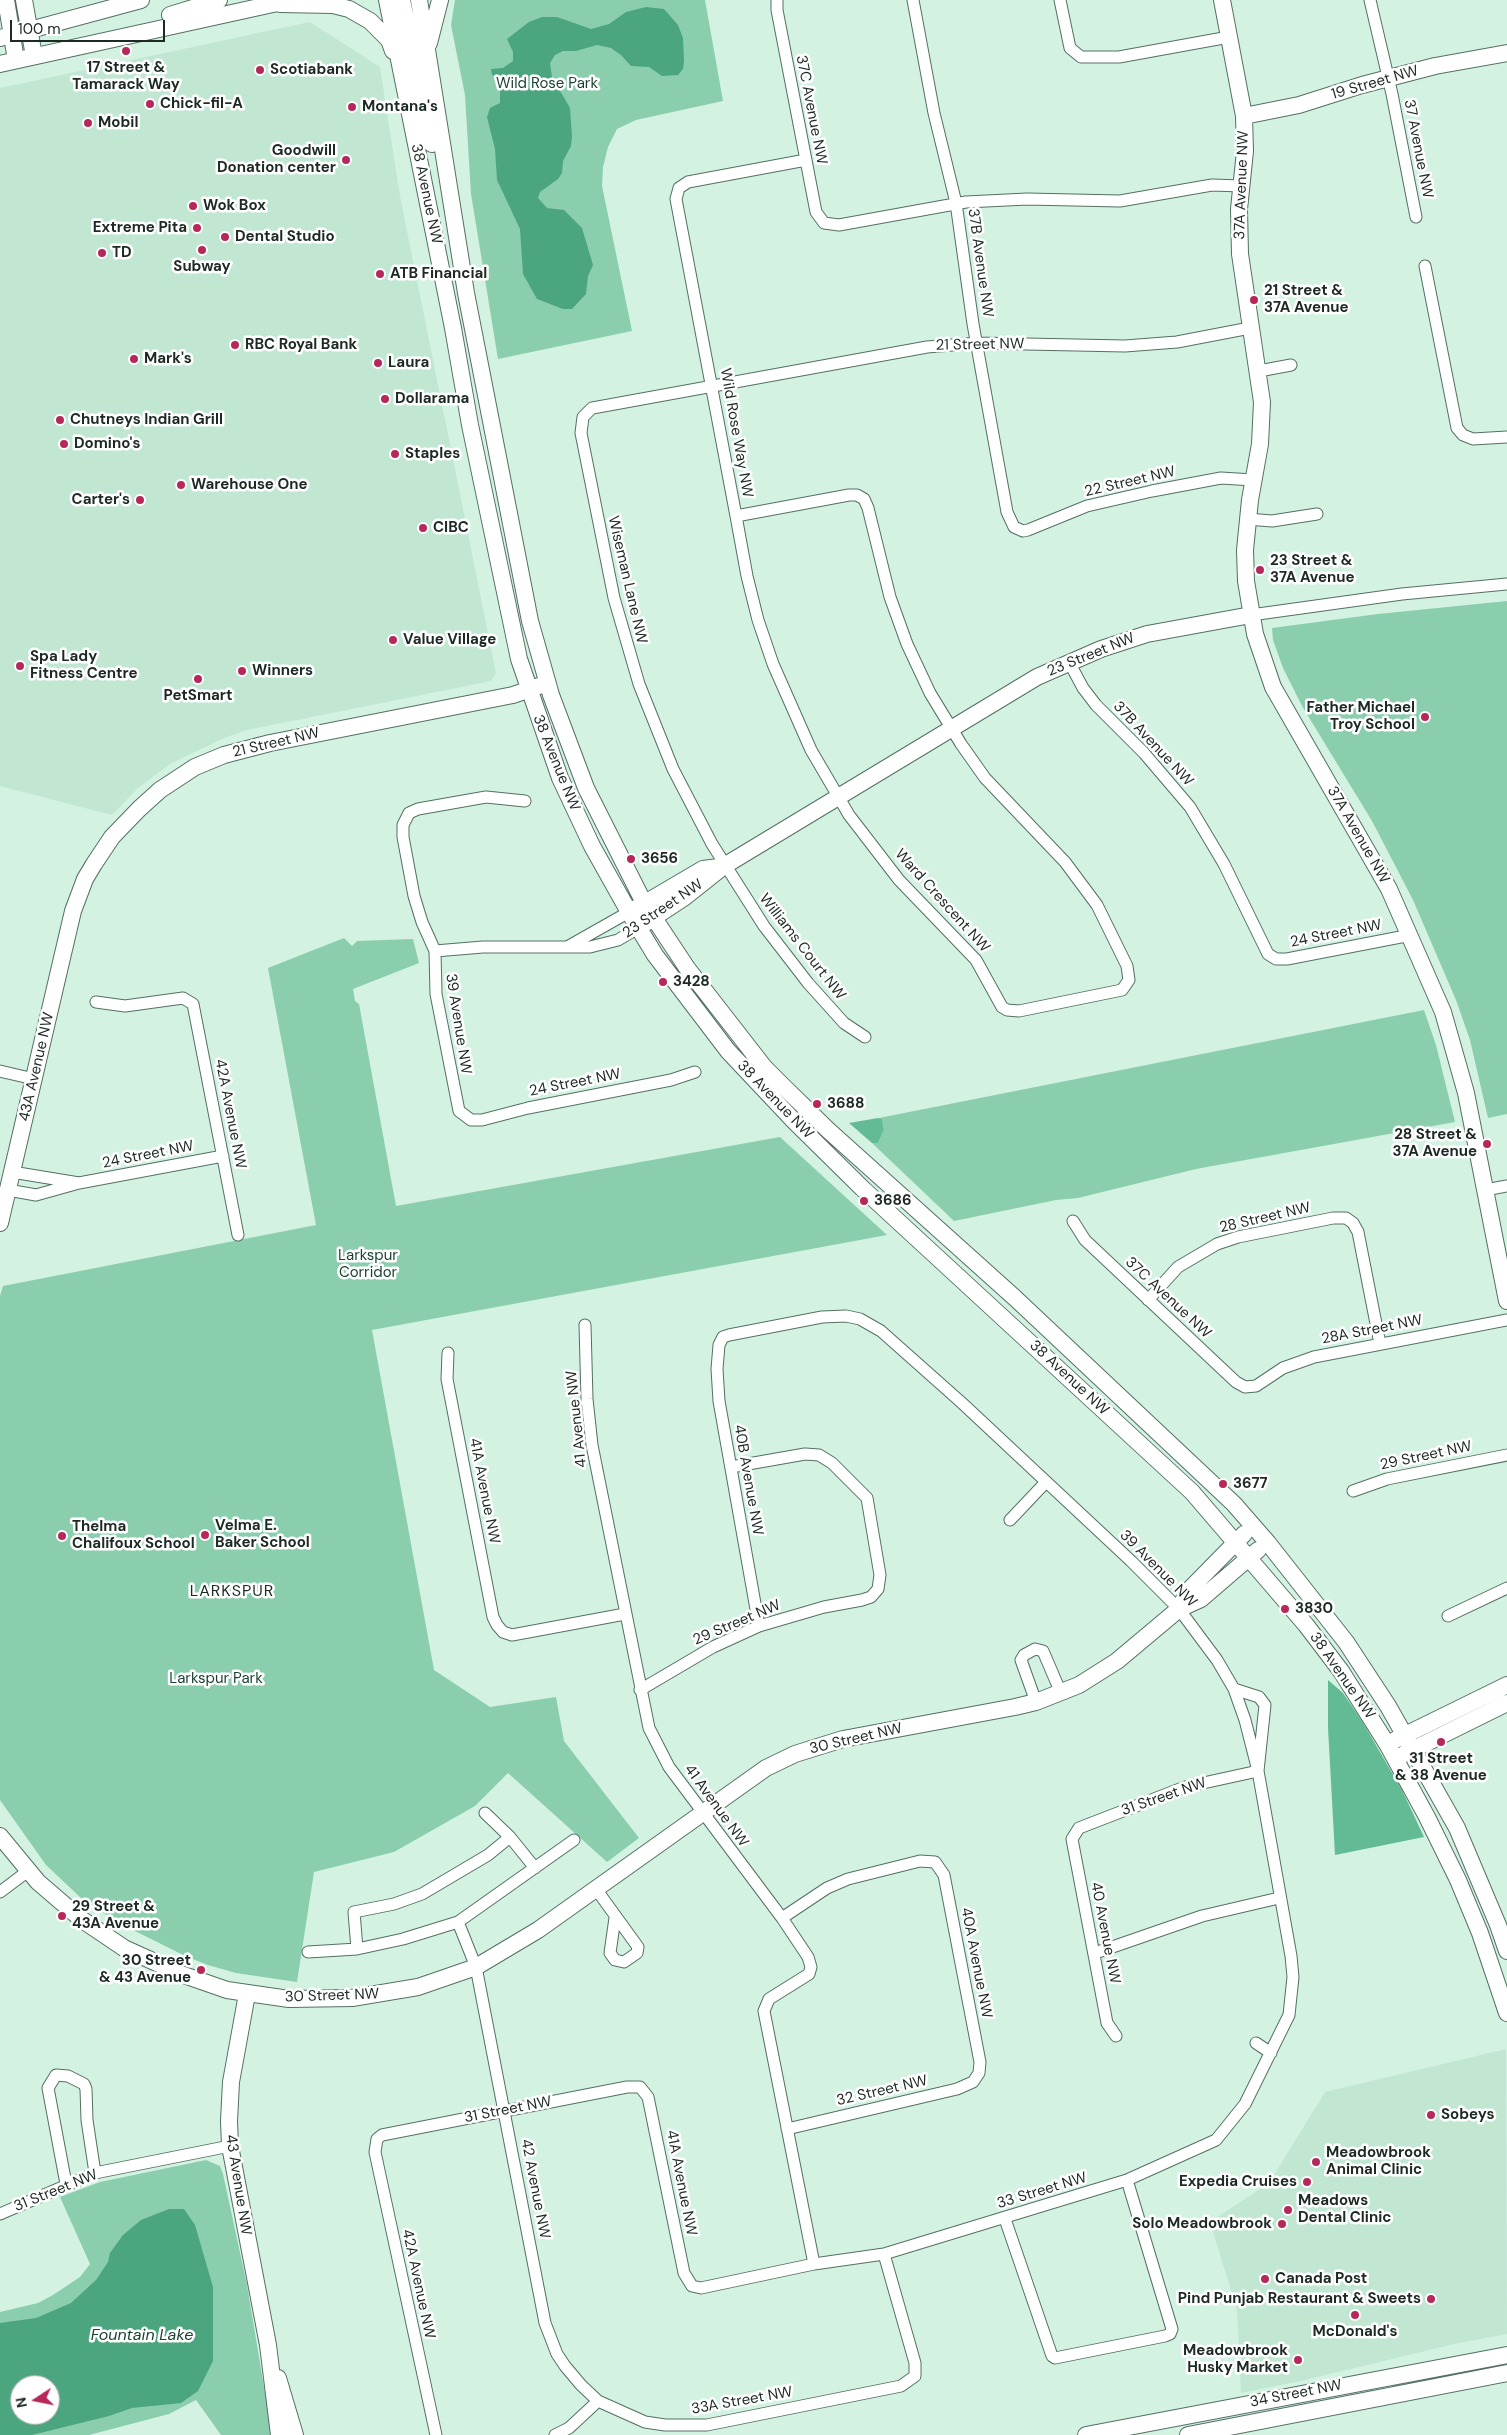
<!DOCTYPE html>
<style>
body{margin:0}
#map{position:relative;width:1507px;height:2435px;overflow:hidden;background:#d3f2e2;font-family:"DM Sans",sans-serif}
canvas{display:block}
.north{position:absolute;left:10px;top:2375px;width:50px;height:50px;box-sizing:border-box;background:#fff;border:1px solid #a5a9a7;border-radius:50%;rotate:259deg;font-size:14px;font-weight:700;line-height:20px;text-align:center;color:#1d2923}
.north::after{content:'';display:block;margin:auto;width:18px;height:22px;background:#b62859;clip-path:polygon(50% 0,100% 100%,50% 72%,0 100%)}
.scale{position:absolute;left:10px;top:20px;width:155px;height:22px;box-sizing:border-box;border:2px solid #1d2923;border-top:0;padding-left:6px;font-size:15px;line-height:18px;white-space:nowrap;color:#1d2923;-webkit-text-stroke:4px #fff;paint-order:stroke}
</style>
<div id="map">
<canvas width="1507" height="2435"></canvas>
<div class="north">N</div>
<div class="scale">100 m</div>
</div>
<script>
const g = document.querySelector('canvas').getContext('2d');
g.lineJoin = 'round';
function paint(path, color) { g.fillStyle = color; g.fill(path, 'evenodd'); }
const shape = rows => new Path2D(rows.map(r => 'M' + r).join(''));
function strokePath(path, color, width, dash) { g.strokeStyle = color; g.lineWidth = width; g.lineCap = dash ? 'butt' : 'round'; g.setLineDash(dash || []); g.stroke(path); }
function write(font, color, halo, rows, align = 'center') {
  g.font = font + ' "DM Sans",sans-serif'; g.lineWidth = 5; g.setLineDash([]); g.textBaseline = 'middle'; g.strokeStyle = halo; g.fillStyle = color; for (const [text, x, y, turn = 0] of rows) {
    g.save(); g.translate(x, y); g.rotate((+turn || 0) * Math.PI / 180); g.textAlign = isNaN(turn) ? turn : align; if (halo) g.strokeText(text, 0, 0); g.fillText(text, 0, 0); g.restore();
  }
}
paint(shape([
 [310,22,380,67,400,196,496,673,491,681,247,730,224,738,170,764,138,788,112,815,0,786,0,88],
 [1506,2049,1507,2334,1454,2344,1305,2380,1241,2393,1237,2310,1210,2222,1269,2183,1325,2092]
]), '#c1e7d3');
paint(shape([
 [455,0,705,0,723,101,636,120,617,129,608,147,603,167,602,186,632,331,498,359,471,194,465,95,451,25],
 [1507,601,1507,1114,1488,1118,1470,1040,1456,1000,1413,900,1372,821,1302,706,1283,668,1273,640,1272,628,1378,614],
 [344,938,352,946,357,941,413,939,419,963,353,989,355,1001,359,1004,396,1206,780,1137,887,1235,372,1330,434,1670,490,1707,556,1697,564,1741,639,1838,607,1862,508,1773,475,1806,394,1852,314,1872,297,1982,236,1973,208,1965,185,1956,119,1923,81,1898,46,1865,0,1800,0,1296,3,1286,316,1225,268,968],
 [1424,1010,1436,1045,1455,1122,1196,1169,1078,1198,1056,1200,954,1221,872,1143,878,1143,884,1130,883,1123,879,1118],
 [206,2160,220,2166,223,2174,247,2285,272,2435,221,2435,196,2400,169,2414,89,2435,0,2435,0,2312,38,2303,53,2295,80,2277,90,2264,60,2197,100,2182],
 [20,2385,50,2385,50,2415,20,2415]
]), '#8bceae');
paint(shape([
 [878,1118,882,1119,884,1130,878,1143,872,1143,849,1123],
 [1328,1680,1343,1693,1362,1721,1402,1790,1424,1837,1335,1855,1328,1728]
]), '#62bb94');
paint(shape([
 [646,7,664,9,678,25,683,38,684,61,683,69,678,75,662,76,649,67,631,66,621,55,611,48,597,45,576,51,563,51,555,55,550,63,552,77,570,108,572,136,571,146,563,161,562,173,558,179,540,192,538,198,547,208,564,210,582,228,593,265,588,276,586,294,572,309,563,309,537,299,523,274,520,229,497,180,495,149,487,117,490,108,500,103,500,79,492,75,491,69,503,68,513,61,513,52,507,39,529,22,542,17,557,17,591,29,609,24,626,12],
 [169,2209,184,2209,195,2225,213,2287,213,2361,198,2391,181,2403,132,2408,109,2416,32,2435,0,2435,0,2323,36,2318,71,2303,96,2280,108,2262,110,2253,123,2235,141,2220],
 [20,2385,50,2385,50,2415,20,2415]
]), '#4ba57e');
const street = shape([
 [777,0,777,10,816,212,824,223,839,225,966,202,1027,199,1120,201,1212,185,1242,186],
 [913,0,934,113,956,203,973,324,1007,512,1014,527,1023,531,1028,530,1087,506,1152,491,1221,478,1253,480],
 [1060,0,1070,48,1081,57,1119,57,1229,37],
 [1370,0,1392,94,1416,217],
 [1425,266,1457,428,1463,435,1473,439,1507,437],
 [1259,371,1291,365],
 [736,516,849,495,857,495,864,499,868,508,890,597,907,644,930,693,961,744,985,778,1065,862,1097,905,1127,966,1129,980,1122,990,1019,1011,1007,1010,1002,1007,976,960,899,880,849,815,811,750,773,664,758,620,747,576,736,516,676,199,679,188,688,182,806,160],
 [1247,519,1272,521,1317,514],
 [1251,615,1402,594,1507,584],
 [1069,662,1083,688,1096,705,1144,753,1190,807,1224,864,1268,954,1276,959,1287,959,1411,935],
 [525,801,486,797,418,809,409,813,403,825,403,837,414,896,422,922,435,951,436,994,459,1111,471,1120,482,1120,528,1108,671,1080,695,1072],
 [569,946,629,912],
 [435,951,483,947,590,947,618,940,638,928],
 [96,1002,125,1006,183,998,193,1004,238,1235],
 [865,1037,844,1023,808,983,764,926,712,844,673,769,639,684,614,598,581,433,583,417,592,408,598,407,927,347,977,343,1125,346,1177,342,1250,328],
 [0,1071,34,1079],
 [12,1172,79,1183],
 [8,1190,36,1195,79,1183,223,1156],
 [1485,1190,1507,1186],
 [1073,1221,1085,1240,1236,1382,1245,1387,1256,1386,1283,1368,1314,1357,1507,1320],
 [1148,1300,1178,1267,1217,1244,1238,1237,1333,1218,1346,1218,1353,1223,1358,1232,1380,1344],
 [585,1325,587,1399,592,1445,649,1728,669,1767,782,1918,808,1957,811,1967,809,1974,769,1999,764,2011,814,2264],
 [448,1353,447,1379,493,1617,497,1625,503,1632,512,1635,625,1614],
 [1353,1491,1387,1479,1507,1455],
 [1010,1520,1046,1482],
 [1448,1616,1507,1588],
 [640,1690,713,1647,759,1626,824,1607,862,1600,871,1597,878,1589,880,1575,867,1498,832,1463,819,1455,805,1454,731,1467],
 [1036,1702,1021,1660,1024,1655,1035,1649,1043,1651,1061,1693],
 [485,1813,510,1837],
 [535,1868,510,1837,488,1855,422,1894,394,1904,354,1912,357,1949,403,1939,458,1922,574,1840],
 [596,1889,638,1947,637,1953,624,1962,615,1960,610,1953,615,1918],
 [0,1892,28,1871],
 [782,1918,827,1888,848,1879,920,1861,935,1862,944,1875,980,2062,979,2073,973,2082,957,2089,787,2129],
 [458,1922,476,1967,545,2323,557,2354,565,2366,581,2385,598,2401],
 [308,1952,357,1949],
 [1095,1953,1202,1916,1279,1898],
 [1116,2036,1107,2023,1072,1839,1079,1828,1185,1787,1258,1771,1265,1705,1259,1697,1234,1689],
 [1256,2043,1271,2053],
 [66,2184,48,2088,56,2075,68,2076,84,2084,86,2089,87,2120,95,2173],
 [0,2214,95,2173,230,2146],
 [1005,2219,1052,2356,1055,2358,1165,2336,1170,2334,1172,2329,1127,2180],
 [436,2435,375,2152,377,2139,382,2135,627,2087,640,2087,648,2097,684,2273,692,2286,701,2288,814,2264,884,2254,1127,2180,1216,2140,1245,2104,1289,2015,1293,1977,1291,1956,1258,1771,1245,1720,1234,1689,1217,1660,1179,1609,1131,1561,962,1403,881,1331,860,1319,846,1316,822,1317,729,1335,723,1337,719,1345,717,1369,719,1401,759,1626],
 [555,2435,569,2428,598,2401,645,2422,665,2425,707,2425,901,2386,915,2376,915,2363,884,2254]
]);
const secondary = shape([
 [6,0,16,60],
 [24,0,34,56],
 [387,0,453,328,470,425,519,659,560,778,592,846,629,912,655,955,728,1051,794,1121,862,1188,1192,1492,1306,1625,1341,1671,1387,1744,1427,1817,1458,1880,1480,1933,1507,2013],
 [402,0,432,144],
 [419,0,466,293,530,621,551,695,586,788,644,903,687,968,764,1067,783,1086,828,1130,1015,1298,1234,1504,1268,1543,1346,1642,1388,1706,1457,1828,1498,1925,1507,1951],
 [1222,0,1244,116,1245,151,1239,209,1240,254,1262,402,1260,444,1250,500,1245,550,1246,581,1255,634,1273,687,1389,889,1443,1012,1466,1093,1507,1301],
 [280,4,333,5,349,9,370,21,389,40,393,51],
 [170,15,219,0],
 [0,38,141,0],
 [429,43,440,0],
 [0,64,291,0],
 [1244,116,1299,105,1362,85,1435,66,1507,53],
 [635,909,703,869,719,867],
 [644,924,685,897,724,866,1037,677,1101,649,1147,634,1251,615],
 [0,1223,73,911,85,879,94,864,112,837,139,809,160,790,195,767,224,755,270,743,513,695,539,686],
 [1179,1609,1189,1590,1244,1534],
 [1395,1740,1507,1685],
 [1404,1754,1507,1703],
 [0,1836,38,1882,81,1919,124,1948,181,1974,227,1990,289,1999,352,1998,418,1987,476,1967,538,1930,766,1768,795,1754,843,1739,1015,1707,1036,1702,1079,1685,1117,1661,1179,1609,1201,1599,1258,1550],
 [247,1994,231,2082,229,2121,230,2146,268,2345,279,2435],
 [278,2378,295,2435],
 [1086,2435,1507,2355],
 [1188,2435,1507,2373]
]);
strokePath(street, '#547062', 13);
strokePath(secondary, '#547062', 18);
strokePath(street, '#fff', 11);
strokePath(secondary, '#fff', 16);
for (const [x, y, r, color] of [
 [126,51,5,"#b62859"],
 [260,70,5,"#b62859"],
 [150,104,5,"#b62859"],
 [352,107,5,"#b62859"],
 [88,123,5,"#b62859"],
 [346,160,5,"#b62859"],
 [193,206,5,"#b62859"],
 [197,228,5,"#b62859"],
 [225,237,5,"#b62859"],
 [202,250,5,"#b62859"],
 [102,253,5,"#b62859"],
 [380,274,5,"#b62859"],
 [1254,300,5,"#b62859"],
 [235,345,5,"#b62859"],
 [134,359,5,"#b62859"],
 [378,363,5,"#b62859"],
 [385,399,5,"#b62859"],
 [60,420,5,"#b62859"],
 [64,444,5,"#b62859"],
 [395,454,5,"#b62859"],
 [181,485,5,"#b62859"],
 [140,500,5,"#b62859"],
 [423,528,5,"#b62859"],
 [1260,570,5,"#b62859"],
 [393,640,5,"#b62859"],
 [20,666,5,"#b62859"],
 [242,671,5,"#b62859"],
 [198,679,5,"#b62859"],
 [1425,717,5,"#b62859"],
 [631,859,5,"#b62859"],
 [663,982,5,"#b62859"],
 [817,1104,5,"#b62859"],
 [1487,1144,5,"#b62859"],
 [864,1201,5,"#b62859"],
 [1223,1484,5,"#b62859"],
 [205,1535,5,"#b62859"],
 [62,1536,5,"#b62859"],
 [1285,1609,5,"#b62859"],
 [1441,1742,5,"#b62859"],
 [62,1916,5,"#b62859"],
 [201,1970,5,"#b62859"],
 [1431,2115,5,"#b62859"],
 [1316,2162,5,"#b62859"],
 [1307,2182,5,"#b62859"],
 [1288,2210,5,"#b62859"],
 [1282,2224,5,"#b62859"],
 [1265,2279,5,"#b62859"],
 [1431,2299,5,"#b62859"],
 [1355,2315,5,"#b62859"],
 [1298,2360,5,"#b62859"]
]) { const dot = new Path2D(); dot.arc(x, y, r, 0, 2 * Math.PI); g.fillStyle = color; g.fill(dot); strokePath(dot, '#fff', 2); }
write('bold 15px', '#1d2923', '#fff', [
 ["17 Street &",126,68,"center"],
 ["Tamarack Way",126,85,"center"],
 ["Scotiabank",270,70],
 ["Chick-fil-A",160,104],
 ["Montana's",362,107],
 ["Mobil",98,123],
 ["Goodwill",336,151,"right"],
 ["Donation center",336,168,"right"],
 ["Wok Box",203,206],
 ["Extreme Pita",187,228,"right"],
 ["Dental Studio",235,237],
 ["TD",112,253],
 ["Subway",202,267,"center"],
 ["ATB Financial",390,274],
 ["21 Street &",1264,291],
 ["37A Avenue",1264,308],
 ["RBC Royal Bank",245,345],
 ["Mark's",144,359],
 ["Laura",388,363],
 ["Dollarama",395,399],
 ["Chutneys Indian Grill",70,420],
 ["Domino's",74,444],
 ["Staples",405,454],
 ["Warehouse One",191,485],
 ["Carter's",130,500,"right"],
 ["CIBC",433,528],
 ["23 Street &",1270,561],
 ["37A Avenue",1270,578],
 ["Value Village",403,640],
 ["Spa Lady",30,657],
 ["Fitness Centre",30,674],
 ["Winners",252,671],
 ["PetSmart",198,696,"center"],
 ["Father Michael",1415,708,"right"],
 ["Troy School",1415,725,"right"],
 ["3656",641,859],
 ["3428",673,982],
 ["3688",827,1104],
 ["28 Street &",1477,1135,"right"],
 ["37A Avenue",1477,1152,"right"],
 ["3686",874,1201],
 ["3677",1233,1484],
 ["Velma E.",215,1526],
 ["Baker School",215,1543],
 ["Thelma",72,1527],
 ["Chalifoux School",72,1544],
 ["3830",1295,1609],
 ["31 Street",1441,1759,"center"],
 ["& 38 Avenue",1441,1776,"center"],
 ["29 Street &",72,1907],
 ["43A Avenue",72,1924],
 ["30 Street",191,1961,"right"],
 ["& 43 Avenue",191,1978,"right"],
 ["Sobeys",1441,2115],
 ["Meadowbrook",1326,2153],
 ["Animal Clinic",1326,2170],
 ["Expedia Cruises",1297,2182,"right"],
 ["Meadows",1298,2201],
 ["Dental Clinic",1298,2218],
 ["Solo Meadowbrook",1272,2224,"right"],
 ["Canada Post",1275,2279],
 ["Pind Punjab Restaurant & Sweets",1421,2299,"right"],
 ["McDonald's",1355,2332,"center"],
 ["Meadowbrook",1288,2351,"right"],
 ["Husky Market",1288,2368,"right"]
], 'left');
write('15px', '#1d2923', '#fff', [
 ["19 Street NW",1375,83,-16],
 ["37C Avenue NW",811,110,79],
 ["37 Avenue NW",1418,149,79],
 ["37A Avenue NW",1242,185,-88],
 ["38 Avenue NW",426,194,78],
 ["37B Avenue NW",980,263,82],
 ["21 Street NW",980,345,-1],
 ["Wild Rose Way NW",736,433,80],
 ["22 Street NW",1130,482,-13],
 ["Wiseman Lane NW",627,580,77],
 ["23 Street NW",1091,655,-22],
 ["21 Street NW",276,743,-13],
 ["37B Avenue NW",1153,744,47],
 ["38 Avenue NW",556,763,68],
 ["37A Avenue NW",1358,835,60],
 ["Ward Crescent NW",942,901,48],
 ["23 Street NW",663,909,-34],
 ["24 Street NW",1336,934,-11],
 ["Williams Court NW",802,947,52],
 ["39 Avenue NW",458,1024,81],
 ["43A Avenue NW",37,1067,-77],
 ["24 Street NW",575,1083,-11],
 ["38 Avenue NW",775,1100,46],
 ["42A Avenue NW",230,1114,79],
 ["24 Street NW",148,1155,-11],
 ["28 Street NW",1265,1218,-13],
 ["37C Avenue NW",1168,1298,43],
 ["28A Street NW",1372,1330,-11],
 ["38 Avenue NW",1069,1378,43],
 ["41 Avenue NW",577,1419,-96],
 ["29 Street NW",1426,1456,-12],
 ["40B Avenue NW",748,1480,80],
 ["41A Avenue NW",484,1491,79],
 ["39 Avenue NW",1158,1569,45],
 ["29 Street NW",737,1623,-23],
 ["38 Avenue NW",1342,1676,55],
 ["30 Street NW",856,1739,-13],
 ["31 Street NW",1164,1797,-19],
 ["41 Avenue NW",716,1806,54],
 ["40 Avenue NW",1105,1933,79],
 ["40A Avenue NW",976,1963,79],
 ["30 Street NW",332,1996,-2],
 ["32 Street NW",882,2091,-13],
 ["31 Street NW",508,2110,-11],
 ["41A Avenue NW",681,2183,79],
 ["43 Avenue NW",238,2185,81],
 ["42 Avenue NW",535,2189,79],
 ["31 Street NW",56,2191,-22],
 ["33 Street NW",1042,2191,-17],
 ["42A Avenue NW",418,2284,78],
 ["34 Street NW",1296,2394,-11],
 ["33A Street NW",742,2401,-10]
]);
write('15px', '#183f2e', '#fff', [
 ["Wild Rose Park",547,84],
 ["Larkspur",368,1256],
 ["Corridor",368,1273],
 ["Larkspur Park",216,1679]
]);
g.letterSpacing = '1px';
write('16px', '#1d2923', '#fff', [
 ["LARKSPUR",232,1592]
]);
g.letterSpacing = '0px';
write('italic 16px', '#1c4332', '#fff', [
 ["Fountain Lake",142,2336]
]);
</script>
